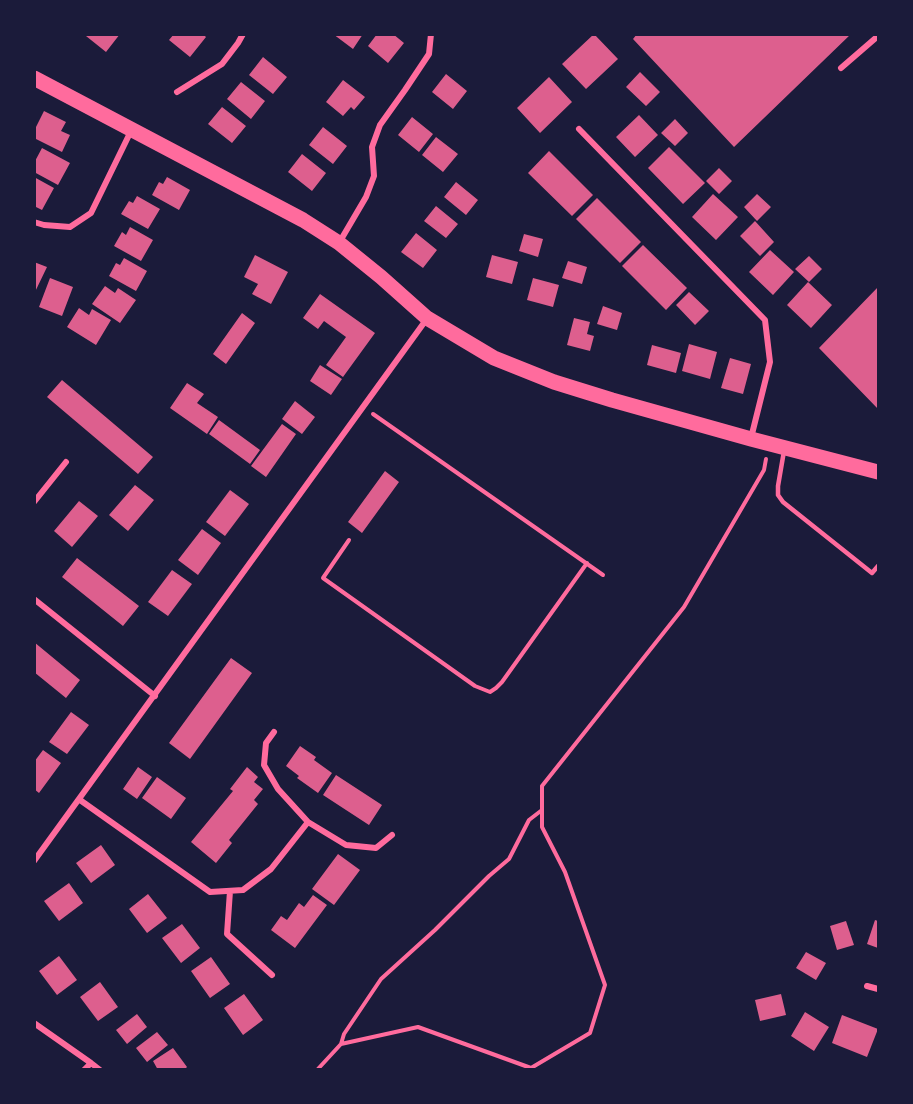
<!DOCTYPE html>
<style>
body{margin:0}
#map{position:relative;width:913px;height:1104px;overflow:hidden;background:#1b1b3a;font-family:"PT Serif",serif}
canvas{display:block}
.frame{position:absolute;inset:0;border:36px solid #1b1b3a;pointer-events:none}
</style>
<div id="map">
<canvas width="913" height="1104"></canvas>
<div class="frame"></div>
</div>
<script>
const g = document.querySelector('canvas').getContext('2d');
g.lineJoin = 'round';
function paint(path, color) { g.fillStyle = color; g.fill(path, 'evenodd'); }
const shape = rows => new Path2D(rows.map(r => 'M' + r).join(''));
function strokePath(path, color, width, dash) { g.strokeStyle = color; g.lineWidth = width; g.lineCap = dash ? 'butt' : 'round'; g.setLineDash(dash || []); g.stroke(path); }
paint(shape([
 [87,34,120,34,106,52,86,36],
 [174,34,203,34,206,37,190,57,169,40],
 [333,34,363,34,353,49],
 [377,34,393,34,404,43,388,63,368,46],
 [594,34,618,59,586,89,562,64],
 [637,34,851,34,734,147,633,39],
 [263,57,287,77,273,94,249,75],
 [640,72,660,92,646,106,626,87],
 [446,74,467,91,453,109,432,92],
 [549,77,572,102,540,133,517,108],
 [343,80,365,97,354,110,351,107,343,116,326,102],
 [241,82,265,101,251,119,227,99],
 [222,107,246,126,232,143,208,124],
 [44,111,66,122,61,131,70,135,62,152,34,138,34,131],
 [639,115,658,135,635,157,616,137],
 [412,117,433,134,419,152,398,135],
 [675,119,688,133,675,146,661,133],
 [323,127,347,146,333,164,309,145],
 [436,137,458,154,443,172,422,155],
 [669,147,705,183,683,204,648,168],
 [42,148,70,163,58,185,34,172,34,163],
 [549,151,593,195,572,216,528,173],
 [302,154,326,173,312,191,288,172],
 [719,168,732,181,719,194,706,181],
 [34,177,54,188,42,210,34,206],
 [167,177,190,190,179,210,152,195,159,182,163,184],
 [456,182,478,200,466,215,444,197],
 [713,194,738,217,716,240,692,217],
 [757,194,771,207,757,221,744,207],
 [137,196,160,209,148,229,121,214,129,201,133,203],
 [597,198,641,242,620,263,576,219],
 [436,206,458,224,446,238,424,221],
 [755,221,774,242,760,256,740,236],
 [130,227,153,240,141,261,114,246,122,232,126,235],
 [416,233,437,250,423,268,401,252],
 [524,234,543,239,538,257,519,251],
 [643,245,687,288,666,310,622,266],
 [770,250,794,272,773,295,749,272],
 [255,255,288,272,271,304,252,294,258,284,244,277],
 [492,255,518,262,512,284,486,277],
 [809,256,822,269,809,282,795,269],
 [124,258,147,271,136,291,109,276,116,263,120,265],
 [568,261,587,267,582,284,562,278],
 [34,262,47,267,34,294],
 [50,278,73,287,62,316,39,307],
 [533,278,559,285,553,307,527,300],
 [808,282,832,305,811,328,787,305],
 [105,286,115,293,118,288,136,300,120,323,92,304],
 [878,287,878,409,819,348],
 [689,292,709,311,695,325,676,305],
 [320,294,375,333,343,377,326,365,346,337,324,321,318,329,303,318],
 [603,306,622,313,617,330,597,324],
 [79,308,89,315,92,309,111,320,96,345,67,327],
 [242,313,255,323,226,364,213,354],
 [574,318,590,322,587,334,594,336,590,351,567,345],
 [689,344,717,352,710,379,682,371],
 [652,345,681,353,676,373,647,365],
 [730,358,751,364,743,394,721,388],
 [320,365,342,379,331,395,310,381],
 [62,380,153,457,138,474,47,397],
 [187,383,204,394,197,403,218,417,207,434,170,408],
 [295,401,315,417,302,434,282,419],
 [219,420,260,450,250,464,209,434],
 [282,424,296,434,266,477,251,466],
 [385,471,399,482,362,533,348,522],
 [135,485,154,500,128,531,109,515],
 [230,490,249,504,225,536,206,522],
 [79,501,98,516,72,547,54,531],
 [202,529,221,543,198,575,178,560],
 [77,558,139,606,123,626,62,577],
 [172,570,192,584,168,616,148,602],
 [34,642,80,680,66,698,34,672],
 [231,658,252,673,190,759,169,743],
 [71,712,89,725,67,754,49,742],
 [300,746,316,757,314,760,332,773,318,793,297,778,299,776,286,766],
 [43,750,61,763,39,793,34,789,34,762],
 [138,767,152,777,137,799,123,789],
 [247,767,258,777,254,782,263,789,254,800,258,804,229,840,232,843,216,863,191,842,233,791,230,789],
 [336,775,382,805,369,825,323,795],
 [157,777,186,798,171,819,142,798],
 [101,845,115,865,91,883,76,863],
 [338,854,360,870,334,905,312,889],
 [69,883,83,903,59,921,44,901],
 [148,894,167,918,147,933,129,909],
 [313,895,327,905,295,948,271,930,281,916,287,920,299,903,304,907],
 [875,920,878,921,878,948,867,944],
 [846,921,854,945,837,950,830,926],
 [182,924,200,948,181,963,162,938],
 [806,952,826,963,816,980,796,968],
 [59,956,77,980,57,995,39,971],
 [211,957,230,984,210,998,191,971],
 [100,982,118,1007,98,1021,80,997],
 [244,994,263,1020,243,1035,224,1008],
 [781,994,786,1015,760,1021,755,1000],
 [805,1012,829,1027,814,1051,791,1036],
 [137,1014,147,1027,127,1044,116,1030],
 [842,1015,878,1029,867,1057,832,1043],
 [157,1032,168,1045,147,1062,136,1048],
 [173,1048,187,1067,184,1070,158,1070,153,1061]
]), '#dd5f8e');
strokePath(shape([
 [373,414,603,575],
 [349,540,323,578,475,686,490,692,496,688,502,682,587,563],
 [341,1044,344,1034,381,979,435,930,489,876,509,859,529,820,542,810],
 [317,1070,341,1044,418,1027,531,1068,590,1033,605,985,565,872,542,827,542,786,684,607,764,470,766,459]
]), '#ff6b9d', 4);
strokePath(shape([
 [784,451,778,486,778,495,783,502,872,573,878,566]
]), '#ff6b9d', 4.5);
strokePath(shape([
 [841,68,878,36],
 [177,92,222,64,238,43,243,34],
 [579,129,765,320,770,362,751,438],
 [34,222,44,225,70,227,91,213,131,131],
 [339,243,366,197,374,176,372,147,380,125,405,90,429,54,431,34],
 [34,502,66,462],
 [34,599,155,696],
 [80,800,210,892,243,890,271,869,308,822,278,789,264,765,266,743,274,732],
 [308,822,346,845,376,848,392,835],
 [34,861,426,320],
 [230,891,227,934,272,975],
 [867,986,878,989],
 [34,1023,91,1063,84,1070],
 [91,1063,100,1070]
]), '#ff6b9d', 6);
strokePath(shape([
 [34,78,303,220,339,243,381,277,427,318,494,358,554,382,612,400,751,439,878,472]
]), '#ff6b9d', 15);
</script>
